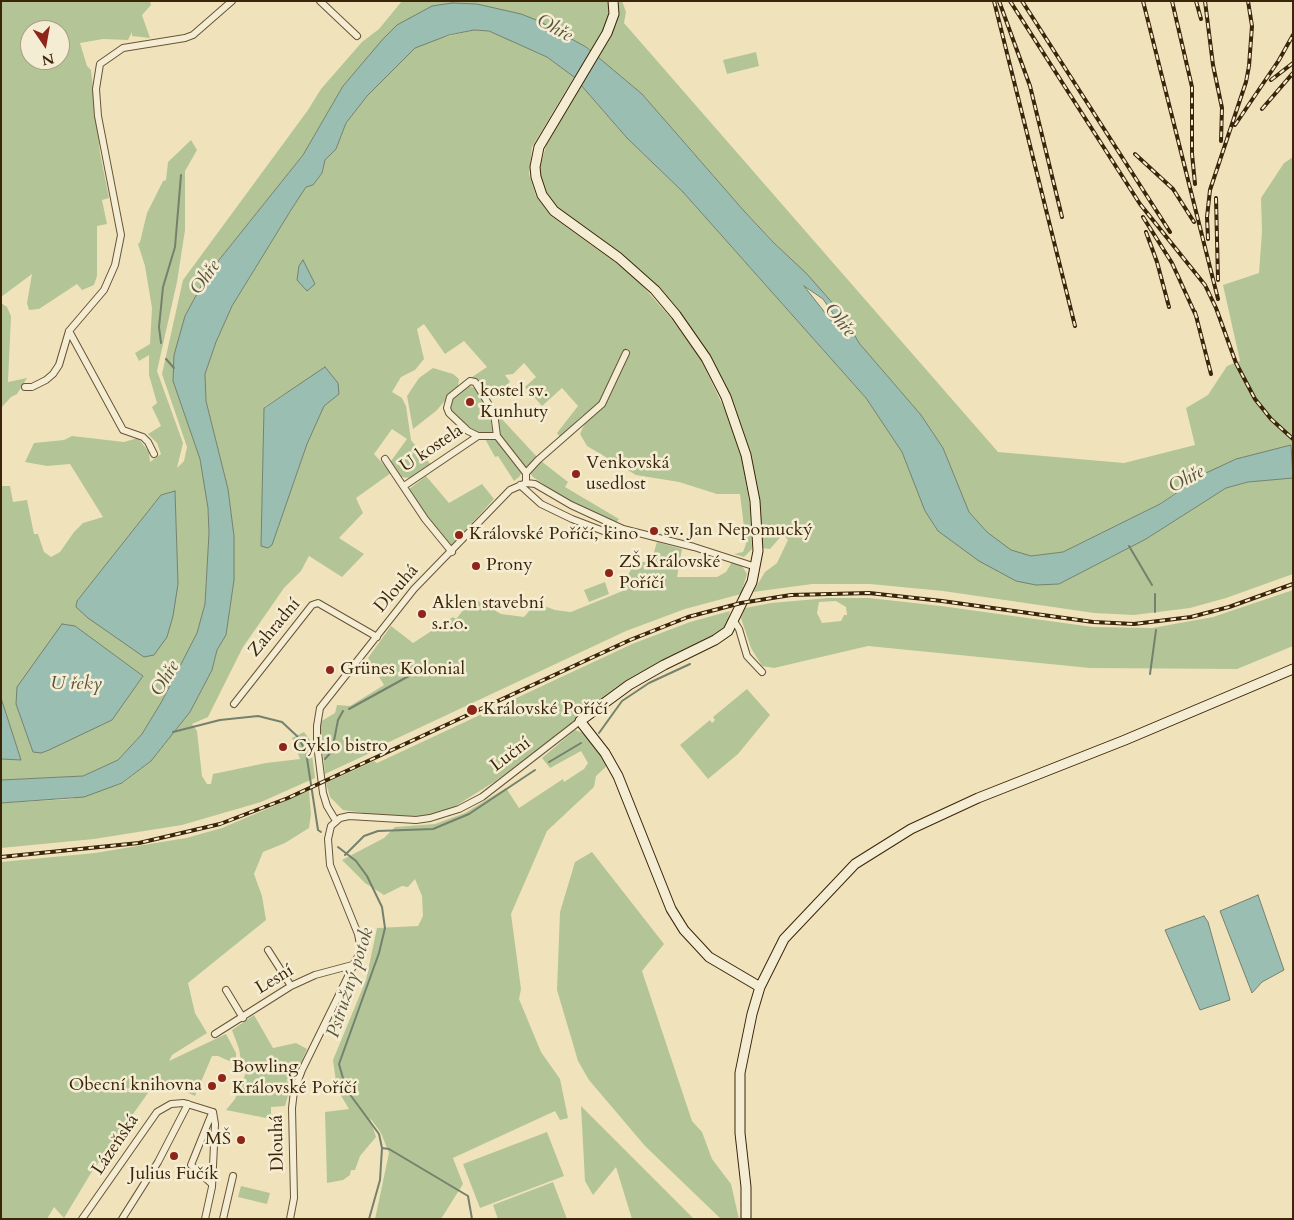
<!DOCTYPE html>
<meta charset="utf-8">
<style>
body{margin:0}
#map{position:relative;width:1294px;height:1220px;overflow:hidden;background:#f0e3bc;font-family:Cardo,serif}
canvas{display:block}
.frame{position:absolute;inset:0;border:2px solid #3b2509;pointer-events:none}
.north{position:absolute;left:20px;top:20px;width:50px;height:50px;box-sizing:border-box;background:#f5edd3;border:1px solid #ab9d82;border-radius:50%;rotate:168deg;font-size:14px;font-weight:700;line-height:20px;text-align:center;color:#3b2509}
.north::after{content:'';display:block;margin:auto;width:18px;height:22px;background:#8f2418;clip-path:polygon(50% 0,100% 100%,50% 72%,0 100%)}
</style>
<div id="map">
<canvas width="1294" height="1220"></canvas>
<div class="frame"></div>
<div class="north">N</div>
</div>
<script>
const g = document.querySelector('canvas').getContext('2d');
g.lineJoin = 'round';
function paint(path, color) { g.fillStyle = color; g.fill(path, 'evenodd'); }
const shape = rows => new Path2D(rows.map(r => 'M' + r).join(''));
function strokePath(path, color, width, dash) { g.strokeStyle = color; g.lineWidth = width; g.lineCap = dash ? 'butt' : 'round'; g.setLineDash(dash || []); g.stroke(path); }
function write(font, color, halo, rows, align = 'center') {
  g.font = font + ' Cardo,serif'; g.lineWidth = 5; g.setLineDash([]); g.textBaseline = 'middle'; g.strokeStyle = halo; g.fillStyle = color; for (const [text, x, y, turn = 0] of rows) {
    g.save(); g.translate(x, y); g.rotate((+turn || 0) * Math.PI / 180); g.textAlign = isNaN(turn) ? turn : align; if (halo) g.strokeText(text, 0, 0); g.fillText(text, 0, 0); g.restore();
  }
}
paint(shape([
 [1,1,150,1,151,5,142,15,150,38,132,36,132,32,128,40,103,39,80,43,87,66,91,70,100,153,109,198,102,200,107,224,97,226,97,276,94,285,82,290,77,284,39,309,29,310,27,303,32,274,1,297],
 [30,30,60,30,60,60,30,60],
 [402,1,622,1,626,12,624,23,998,452,1124,463,1195,445,1186,408,1208,395,1227,366,1240,361,1223,285,1259,273,1262,232,1261,198,1284,163,1293,157,1293,445,1236,459,1179,490,1160,504,1063,552,1030,556,1009,550,987,532,969,512,943,448,921,415,859,343,843,315,744,211,642,94,586,47,521,14,397,25,343,86,303,155,207,275,185,316,173,381,200,459,208,508,209,533,205,604,197,633,162,701,142,734,118,760,83,776,1,780,1,759,21,760,1,698,1,486,10,486,13,502,27,500,34,534,38,534,44,552,51,557,60,552,74,532,83,523,103,517,70,464,47,466,25,462,34,443,64,440,72,436,124,442,138,438,149,452,150,462,161,454,157,443,148,434,161,426,152,407,157,403,149,375,149,355,139,361,135,353,150,344,152,308,145,266,138,244,140,242,147,213,163,181,166,180,168,162,191,140,197,150,185,171,185,230,177,282,157,371,183,443,177,468,184,461,187,447,162,374,183,280,308,110,321,89,362,42,379,29],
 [175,491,178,584,167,637,115,635,76,607,77,601,161,495],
 [75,626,143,676,112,720,33,752,16,704],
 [474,30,488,31,503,36,547,57,574,77,532,147,529,174,536,196,551,216,633,275,670,317,700,358,726,412,741,454,750,506,752,549,744,557,734,554,743,552,746,544,740,494,717,494,679,482,636,475,587,446,580,434,585,423,583,415,560,437,557,433,578,406,562,388,542,406,525,387,536,377,524,363,513,374,505,375,510,382,490,399,500,417,538,458,526,469,499,435,496,414,472,377,487,367,464,341,445,354,424,324,417,329,424,359,415,370,401,377,392,392,402,398,406,406,411,440,431,465,411,478,400,477,391,461,407,439,392,429,374,454,391,473,356,498,363,513,339,538,364,554,342,577,309,556,301,571,284,588,243,647,208,717,192,724,197,731,202,776,207,784,211,784,213,774,266,763,300,759,292,738,304,732,310,740,315,778,261,802,182,825,94,839,1,848,1,803,71,799,123,783,151,761,190,712,212,670,217,650,226,635,234,580,234,536,228,489,206,401,205,374,216,342,232,306,291,210,306,187,313,185,322,173,325,160,336,149,346,123,367,96,415,48,432,40],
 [325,368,339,393,324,406,307,444,272,545,261,545,264,407],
 [756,52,759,66,727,74,723,60],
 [581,85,627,138,683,192,866,398,902,452,925,511,938,531,1059,584,1146,539,1226,488,1248,482,1293,478,1293,574,1226,598,1190,608,1134,615,1094,613,943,591,870,584,812,584,753,592,765,572,777,563,788,540,783,534,770,549,761,548,750,455,730,398,675,309,563,214,547,197,542,184,540,167,546,146],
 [1,303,7,307,11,316,8,382,27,378,17,394,11,397,1,408],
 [433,368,453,374,459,379,458,386,436,411,413,429,407,396,419,378],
 [470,386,476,389,488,406,493,433,478,433,451,413,449,402,464,387],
 [484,437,495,439,500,444,520,469,522,473,519,477,514,481,498,456,495,457],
 [541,461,568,482,565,487,619,519,616,523,564,498,533,477,530,473],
 [426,476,449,503,482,484,494,499,450,547,408,490],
 [657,542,682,549,677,577,717,577,726,572,732,562,742,566,747,574,741,594,685,609,626,631,372,750,370,753,325,774,320,722,335,713,337,705,350,706,384,685,368,658,391,626,413,643,453,617,456,619,473,598,501,614,524,617,536,603,555,610,571,612,625,590,628,576,634,562,651,562],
 [605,582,609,594,589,602,584,590],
 [1293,590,1293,646,1237,669,1090,668,868,646,774,668,762,666,751,648,741,618,745,608,771,603,828,598,869,598,941,606,1093,627,1152,628,1213,617],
 [836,601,846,607,847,615,844,615,841,621,822,623,817,613,819,602],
 [730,611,727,625,716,635,627,682,494,782,454,807,435,814,416,817,378,815,343,810,330,797,326,783,374,761,377,763,632,644,690,622],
 [747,689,770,715,738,754,708,779,680,745,710,720,712,723,715,720,713,717],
 [575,730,583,733,609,764,596,776,594,787,547,831,511,914,521,989,519,999,541,1052,560,1079,568,1118,560,1120,555,1111,453,1158,463,1184,441,1219,375,1219,389,1153,381,1133,370,1118,376,1137,360,1156,355,1170,351,1170,350,1175,343,1180,327,1183,325,1112,349,1109,337,1089,333,1060,366,980,377,928,418,926,423,916,422,896,415,879,408,887,402,886,384,895,365,883,342,860,384,838,395,827,435,824,465,813,506,788,519,808,563,779,564,782,584,769,588,763,581,751,550,768,542,758],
 [309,791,311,814,309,828,285,843,263,852,254,874,262,896,266,920,188,983,195,1013,207,1033,172,1055,169,1061,226,1034,236,1053,236,1064,218,1056,212,1056,195,1096,158,1079,91,1173,64,1218,54,1207,47,1219,1,1219,1,862,95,853,186,838,222,828],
 [592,852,664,944,642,971,692,1121,702,1132,712,1159,731,1184,739,1219,721,1219,645,1146,589,1080,578,1061,557,990,560,912,575,862],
 [254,1015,273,1048,296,1043,307,1049,290,1088,285,1106,271,1107,271,1119,226,1110,235,1099,240,1086,237,1084,239,1081,242,1082,248,1068,242,1066,239,1049,232,1030],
 [581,1106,694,1219,632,1219,616,1167,593,1195,585,1181],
 [547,1132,564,1176,480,1208,463,1164],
 [553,1182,567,1219,498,1219,493,1205],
 [241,1186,270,1193,267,1204,238,1197]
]), '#b3c596');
const water = shape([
 [452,3,477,4,521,14,539,21,586,47,642,94,744,211,774,243,807,274,843,315,859,343,921,415,943,448,969,512,987,532,1011,550,1031,556,1063,552,1160,504,1206,473,1236,459,1291,445,1293,478,1248,482,1226,488,1146,539,1059,584,1036,585,1016,581,979,561,938,531,925,511,902,452,866,398,683,192,627,138,574,77,547,57,489,31,474,30,449,35,415,48,367,96,346,123,336,149,325,160,322,173,313,185,306,187,291,210,232,306,216,342,205,374,206,401,228,489,234,536,234,580,226,635,217,650,212,670,190,712,151,761,122,783,84,797,1,803,1,780,83,776,118,760,142,734,162,701,197,633,205,604,209,533,208,508,200,459,173,381,174,355,185,316,207,275,303,155,343,86,383,39,397,25,432,6,452,3],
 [804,286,823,299,832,312,838,324,837,328,804,286],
 [303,260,315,284,307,291,297,280,299,266,303,260],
 [325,367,338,383,339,394,324,406,307,444,272,545,268,548,261,546,264,408,325,367],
 [175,491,178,584,173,616,167,637,154,655,144,657,88,618,76,607,77,601,161,495,175,491],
 [62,624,75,626,143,676,112,720,49,750,41,753,33,752,16,704,17,687,62,624],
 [1,698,13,735,21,760,1,759,1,698],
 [1258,895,1284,970,1262,982,1252,993,1220,911,1258,895],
 [1204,916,1208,922,1230,1000,1200,1010,1165,930,1204,916]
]);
paint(water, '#9abeb2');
strokePath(water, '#74816e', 1);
strokePath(shape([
 [161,343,159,327,163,287,175,247,181,175],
 [166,359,174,368],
 [1129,546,1152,585],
 [1155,612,1155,594],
 [169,666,178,671],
 [1150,674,1156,630],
 [349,709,427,666],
 [173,732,220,720,258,716,282,722,298,737,306,752,318,830,321,832],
 [599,733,622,701,649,683,690,664],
 [325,759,332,751,338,720,343,711],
 [549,762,581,743],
 [338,847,356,861,367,876,382,907,385,928,379,953,339,1064,346,1089,379,1134,382,1148,380,1180,369,1219],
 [345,855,364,836,378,831,433,829,469,814,535,770],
 [382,1148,389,1149,468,1196,472,1219]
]), '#74816e', 2);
const street = shape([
 [320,1,357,36],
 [69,331,123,430,143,437,148,442,154,454],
 [25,387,32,387,46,380,53,374,59,365,69,331,104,290,115,265,121,235,98,116,96,89,100,64,123,48,185,38,193,35,232,1],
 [478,436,468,431,449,413,447,408,450,397,470,381,475,382,494,413,497,436,526,473],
 [385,459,425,519,452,552],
 [526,483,526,473,538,460,602,404,626,353],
 [520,485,541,504,572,519,606,532,623,529],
 [404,486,478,436,497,436],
 [734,621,739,629,747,656,762,672],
 [234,704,312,605,318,603,377,637],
 [336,821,327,806,323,793,317,744,317,726,320,708,414,589,510,490,526,483,535,484,571,505,623,529,694,547,756,567],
 [268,950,291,986],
 [226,990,243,1018],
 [215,1034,291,986,315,975,356,964],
 [212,1113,191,1165,212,1184],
 [82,1219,157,1112,171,1104,184,1103,213,1112],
 [122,1219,158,1162,188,1104],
 [205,1219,212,1187,215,1124,213,1112],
 [223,1219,233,1176],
 [290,1219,294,1198,292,1108,294,1091,302,1070,361,950,358,934,330,865,328,839,331,826,340,818,349,816,416,820,430,818,459,809,482,797,580,721]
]);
const secondary = shape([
 [613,1,614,14,607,33,539,147,535,167,536,177,542,195,554,211,619,258,655,290,676,315,706,358,726,397,746,455,755,501,758,551,752,582,728,631,715,640,664,665,629,685,580,721,605,753,618,776,671,909,684,930,709,957,760,987],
 [746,1219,746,1187,740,1133,740,1073,752,1014,760,987,784,939,855,864,911,829,978,798,1125,740,1293,669]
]);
strokePath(street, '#685436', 8);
strokePath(secondary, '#3b2509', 11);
strokePath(street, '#f5edd3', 6);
strokePath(secondary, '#f5edd3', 9);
const rail = shape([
 [994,1,1075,326],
 [999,1,1030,86,1062,217],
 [1010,1,1140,204,1205,285,1216,308,1236,363,1255,399,1271,419,1293,439],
 [1022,1,1170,232],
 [1143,1,1218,299],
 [1172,1,1192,87,1192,154,1195,184],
 [1196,1,1201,19],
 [1205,1,1213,65,1222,108,1221,141],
 [1271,80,1293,63],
 [1262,109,1293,73],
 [1235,125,1279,60,1293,35],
 [1135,154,1173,189,1194,222],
 [1216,198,1218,280],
 [1143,217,1172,263,1197,318],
 [1146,232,1157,262,1169,307],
 [1208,239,1207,217,1210,190,1246,82,1249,66,1252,26,1248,1],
 [1195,312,1211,374],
 [1,857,139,843,220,824,288,798,630,640,688,617,741,603,791,595,869,593,942,601,1093,622,1134,624,1191,617,1229,607,1293,584]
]);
strokePath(rail, '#3b2509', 4);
strokePath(rail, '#f5edd3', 2, [5.5]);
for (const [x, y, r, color] of [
 [470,402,5,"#8f2418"],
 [576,474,5,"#8f2418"],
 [654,531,5,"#8f2418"],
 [459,535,5,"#8f2418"],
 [476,566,5,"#8f2418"],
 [609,573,5,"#8f2418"],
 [422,614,5,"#8f2418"],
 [330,670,5,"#8f2418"],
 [472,710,6,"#8f2418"],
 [283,747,5,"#8f2418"],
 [222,1078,5,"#8f2418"],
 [212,1086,5,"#8f2418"],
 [241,1140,5,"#8f2418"],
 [174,1156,5,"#8f2418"]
]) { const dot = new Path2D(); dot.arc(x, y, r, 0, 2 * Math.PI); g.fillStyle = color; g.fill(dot); strokePath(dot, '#f5edd3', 2); }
write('18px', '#3b2509', '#f5edd3', [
 ["kostel sv.",480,392],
 ["Kunhuty",480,413],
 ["Venkovská",586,464],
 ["usedlost",586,485],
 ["sv. Jan Nepomucký",664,531],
 ["Královské Poříčí, kino",469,535],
 ["ZŠ Královské",619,563],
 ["Poříčí",619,584],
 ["Prony",486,566],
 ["Aklen stavební",432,604],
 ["s.r.o.",432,625],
 ["Grünes Kolonial",340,670],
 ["Královské Poříčí",483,710],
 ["Cyklo bistro",293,747],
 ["Bowling",232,1068],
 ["Královské Poříčí",232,1089],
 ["Obecní knihovna",202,1086,"right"],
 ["MŠ",231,1140,"right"],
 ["Julius Fučík",174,1175,"center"]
], 'left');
write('18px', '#3b2509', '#f5edd3', [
 ["U kostela",432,449,-34],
 ["Dlouhá",397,589,-49],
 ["Zahradní",275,628,-50],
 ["Luční",511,755,-37],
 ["Lesní",275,980,-31],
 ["Dlouhá",278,1143,-91],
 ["Lázeňská",116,1145,-56]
]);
write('italic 19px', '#58533c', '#f5edd3', [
 ["Ohře",554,29,28],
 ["Ohře",206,278,-55],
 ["Ohře",839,321,50],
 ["Ohře",1187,480,-29],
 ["Ohře",166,679,-59],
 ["U řeky",76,685],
 ["Pstružný potok",351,983,-72]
]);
</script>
